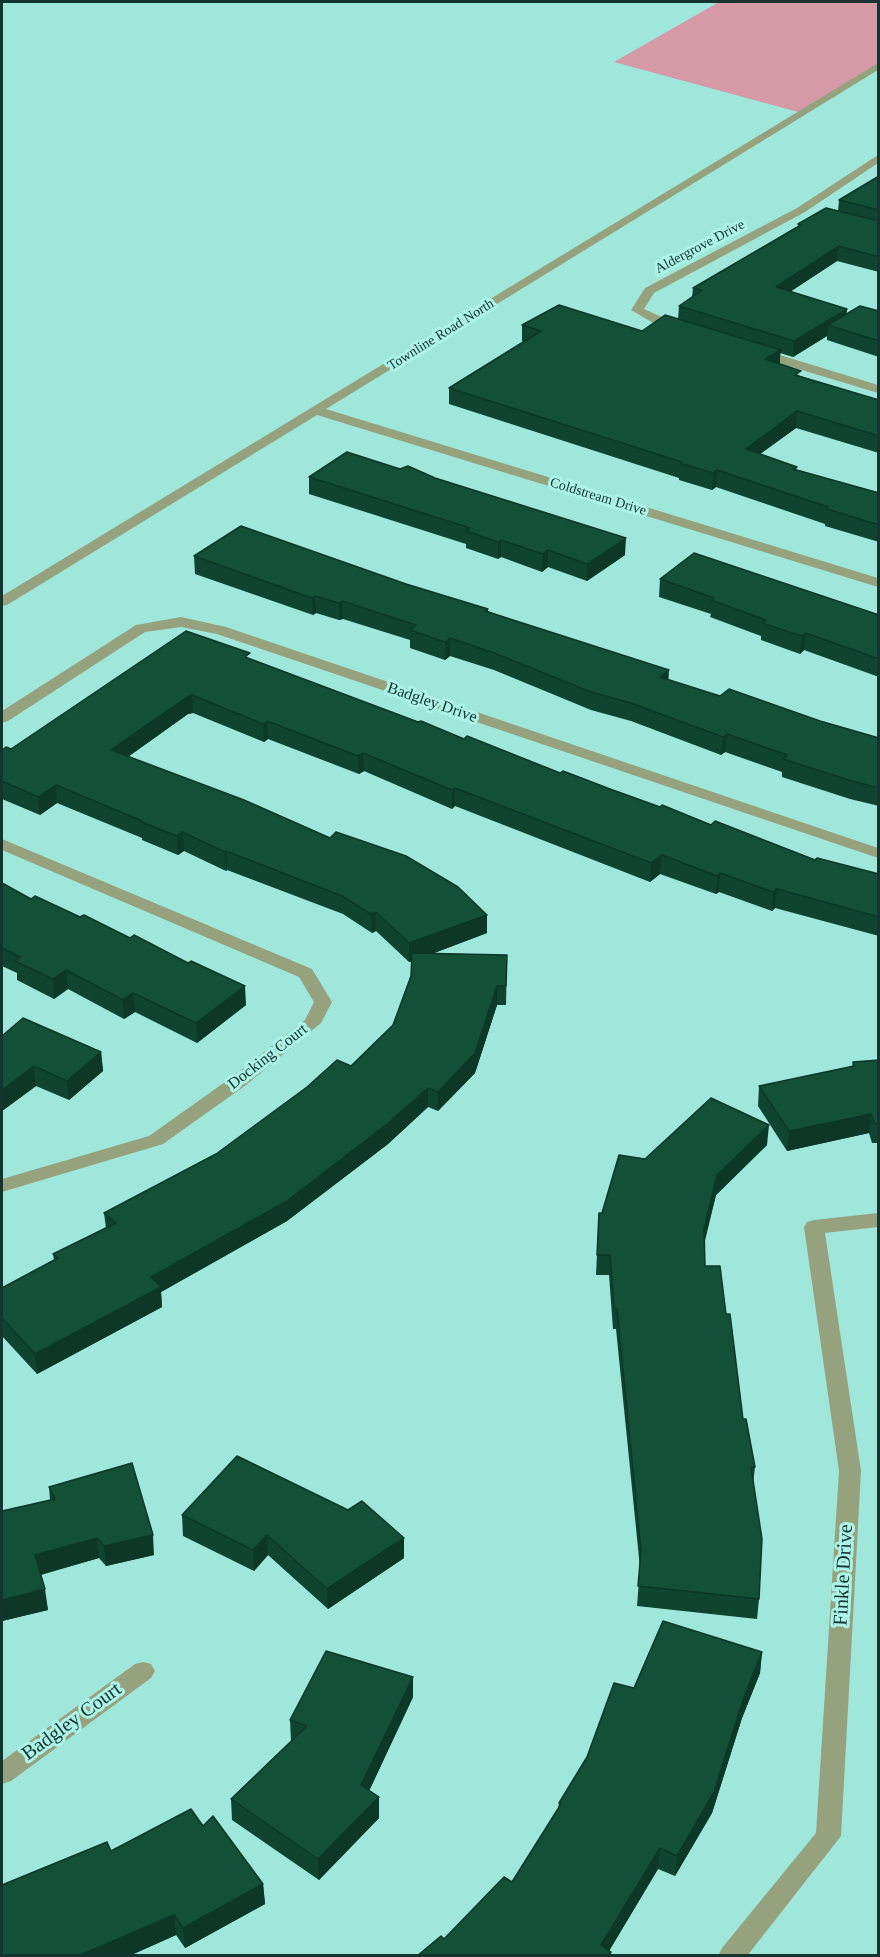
<!DOCTYPE html>
<style>
body{margin:0}
#map{position:relative;width:880px;height:1957px;overflow:hidden;background:#9fe7db;font-family:"Times New Roman",serif}
canvas{display:block}
.frame{position:absolute;inset:0;border:3px solid #15332f;pointer-events:none}
</style>
<div id="map">
<canvas width="880" height="1957"></canvas>
<div class="frame"></div>
</div>
<script>
const g = document.querySelector('canvas').getContext('2d');
g.lineJoin = 'round';
function paint(path, color) { g.fillStyle = color; g.fill(path, 'evenodd'); }
const shape = rows => new Path2D(rows.map(r => 'M' + r).join(''));
function strokePath(path, color, width, dash) { g.strokeStyle = color; g.lineWidth = width; g.lineCap = dash ? 'butt' : 'round'; g.setLineDash(dash || []); g.stroke(path); }
function write(font, color, halo, rows, align = 'center') {
  g.font = font + ' "Times New Roman",serif'; g.lineWidth = 6; g.setLineDash([]); g.textBaseline = 'middle'; g.strokeStyle = halo; g.fillStyle = color; for (const [text, x, y, turn = 0] of rows) {
    g.save(); g.translate(x, y); g.rotate((+turn || 0) * Math.PI / 180); g.textAlign = isNaN(turn) ? turn : align; if (halo) g.strokeText(text, 0, 0); g.fillText(text, 0, 0); g.restore();
  }
}
paint(shape([
 [719,2,878,2,878,69,802,113,614,62]
]), '#d599a8');
paint(shape([
 [878,63,878,70,326,409,878,578,878,587,317,415,7,605,2,606,2,596,878,63],
 [878,155,878,163,805,212,654,293,644,309,682,326,684,329,682,332,678,333,660,327,631,310,645,288,797,208,878,155],
 [757,348,878,385,878,393,752,355,751,352,752,349,757,348],
 [181,617,226,627,878,848,878,858,217,634,181,627,145,632,8,721,2,723,2,711,136,625,181,617],
 [2,839,312,969,332,1002,321,1023,246,1085,163,1144,2,1192,2,1179,149,1136,232,1077,305,1020,314,1002,299,977,2,850,2,839],
 [878,1213,878,1227,825,1233,861,1471,841,1836,747,1956,718,1956,722,1948,816,1833,839,1471,804,1227,807,1222,814,1220,878,1213],
 [143,1662,151,1664,155,1671,151,1678,11,1781,2,1784,2,1761,135,1664,143,1662]
]), '#96a27e');
paint(shape([
 [879,176,879,272,837,261,790,292,847,309,846,314,879,311,879,357,827,340,827,336,793,357,780,353,780,364,800,376,879,400,879,453,796,428,760,454,797,467,796,470,879,493,879,542,825,526,825,524,716,487,712,490,679,480,679,478,449,404,449,388,524,342,522,341,522,325,642,331,678,319,679,306,692,297,693,288,798,226,798,224,838,211,839,200],
 [400,469,435,478,625,555,587,581,548,567,542,572,501,557,498,559,466,548,466,544,309,494,309,477],
 [194,556,406,584,488,609,488,611,668,680,720,696,820,721,879,738,879,806,850,799,782,777,782,772,725,752,721,755,631,721,591,710,494,670,450,656,445,660,410,648,410,640,343,619,339,620,316,613,313,615,195,574],
 [660,579,850,607,879,615,879,677,804,650,800,654,761,640,761,636,710,617,711,614,659,597],
 [251,659,464,739,560,773,610,789,711,825,815,860,879,874,879,936,775,908,772,911,719,892,716,894,660,874,650,882,455,806,452,809,364,771,359,774,268,739,264,742,193,713,188,714,128,757,487,915,487,933,432,954,507,955,506,1005,497,1005,475,1073,438,1111,428,1107,388,1144,287,1221,161,1292,162,1307,37,1374,2,1336,2,1288,54,1260,53,1254,106,1228,104,1213,216,1154,351,1066,393,1025,411,976,412,961,409,962,376,931,372,933,343,914,227,870,226,871,184,851,178,855,142,840,142,838,57,803,40,815,2,799,2,750,11,749],
 [2,883,31,899,246,1005,197,1043,135,1012,124,1019,68,989,54,999,17,980,17,973,2,966],
 [2,1036,101,1052,103,1071,69,1100,36,1086,2,1111],
 [879,1060,879,1143,872,1143,869,1133,787,1151,758,1106,759,1086,852,1067,853,1062],
 [767,1145,716,1195,704,1242,705,1266,726,1314,743,1419,755,1467,753,1484,759,1599,757,1619,637,1606,640,1568,616,1329,613,1329,609,1275,596,1275,599,1213,602,1213,645,1159],
 [49,1487,154,1555,106,1566,99,1558,41,1575,48,1610,2,1621,2,1511,50,1500],
 [182,1515,404,1558,328,1609,268,1555,254,1571,183,1536],
 [762,1652,760,1673,742,1718,712,1813,675,1876,658,1869,609,1951,611,1952,611,1956,417,1956,444,1939,512,1882,558,1809,559,1803,634,1688],
 [413,1677,413,1697,369,1791,379,1818,319,1880,232,1820,231,1799,291,1741,290,1720],
 [203,1826,263,1884,265,1904,185,1948,176,1935,129,1956,2,1956]
]), '#0f4530');
paint(shape([
 [839,246,837,261,774,302,776,287],
 [847,309,845,324,828,325,827,336,793,357,794,341],
 [781,350,779,366,765,359],
 [797,411,796,428,745,465,746,449],
 [717,470,716,487,712,490,713,473],
 [626,538,625,555,587,581,587,564],
 [501,540,501,557,498,559,498,542],
 [548,550,548,567,542,572,543,554],
 [315,596,316,613,313,615,312,598],
 [342,601,343,619,339,620,339,603],
 [806,633,804,650,800,654,801,636],
 [450,638,450,656,445,660,445,642],
 [669,670,668,687,660,677],
 [192,695,193,713,188,714,112,768,111,750,187,697],
 [267,721,268,739,264,742,263,724],
 [727,734,725,752,721,755,723,737],
 [363,753,364,771,359,774,358,756],
 [56,785,57,803,40,815,38,797],
 [455,788,455,806,452,809,452,790],
 [182,832,184,851,178,855,177,836],
 [226,851,227,870,226,871,225,852],
 [662,855,660,874,650,882,651,863],
 [720,873,719,892,716,894,717,876],
 [777,889,775,908,772,911,773,892],
 [376,912,376,931,372,933,371,914],
 [487,915,487,933,409,962,409,943],
 [66,970,68,989,54,999,53,979],
 [245,986,246,1005,197,1043,196,1023],
 [497,986,497,1005,475,1073,438,1111,438,1092],
 [133,993,135,1012,124,1019,123,1000],
 [101,1052,103,1071,69,1100,67,1081],
 [34,1066,36,1086,2,1111,2,1090],
 [428,1088,428,1107,388,1144,287,1221,161,1292,162,1307,37,1374,35,1354,151,1277],
 [871,1114,869,1133,787,1151,789,1131],
 [769,1125,767,1145,716,1195,703,1249,704,1229,717,1175],
 [153,1535,154,1555,106,1566,104,1546],
 [267,1535,268,1555,254,1571,253,1550],
 [97,1538,99,1558,38,1575,35,1555],
 [404,1538,404,1558,328,1609,327,1589],
 [45,1589,48,1610,2,1621,2,1600],
 [762,1652,760,1673,742,1718,712,1813,675,1876,677,1856,744,1697],
 [413,1677,413,1697,362,1806,361,1785],
 [379,1797,379,1818,319,1880,318,1859],
 [660,1848,658,1869,606,1956,601,1945],
 [263,1884,265,1904,185,1948,183,1928],
 [174,1915,176,1935,129,1956,78,1956]
]), '#0d3827');
const building = shape([
 [879,176,879,210,839,200,879,176],
 [826,208,879,221,879,257,839,246,776,287,847,309,794,341,679,306,702,290,693,288,801,225,798,224,826,208],
 [559,305,642,331,665,315,781,350,765,359,801,371,795,375,879,400,879,436,797,411,746,449,797,467,793,469,879,493,879,525,827,509,828,507,717,470,713,473,680,463,682,462,449,388,541,331,522,325,559,305],
 [860,306,879,311,879,341,828,325,860,306],
 [347,452,400,469,408,466,435,478,626,538,587,564,548,550,543,554,501,540,498,542,466,531,470,528,309,477,347,452],
 [241,526,406,584,488,609,485,611,669,670,660,677,720,696,729,689,820,721,879,738,879,788,852,781,783,759,787,755,727,734,723,737,631,703,591,692,494,653,450,638,445,642,410,630,416,625,342,601,339,603,315,596,312,598,194,556,241,526],
 [694,553,879,615,879,659,806,633,801,636,762,623,766,620,711,600,714,598,660,579,694,553],
 [186,631,250,653,245,657,418,722,421,721,464,739,467,736,560,773,563,771,610,789,660,807,662,805,711,825,715,821,815,860,817,858,879,874,879,917,777,889,773,892,720,873,717,876,662,855,651,863,455,788,452,790,363,753,358,756,267,721,263,724,192,695,187,697,111,750,244,800,330,838,336,832,406,856,458,887,487,915,409,943,376,912,371,914,342,896,226,851,225,852,182,832,177,836,141,822,142,821,56,785,38,797,2,781,2,750,6,747,11,749,186,631],
 [2,883,31,899,35,896,80,917,84,915,130,938,134,935,188,963,191,961,245,986,196,1023,133,993,123,1000,66,970,53,979,15,961,20,957,2,948,2,883],
 [412,953,507,955,506,986,497,986,475,1053,438,1092,428,1088,387,1124,287,1201,151,1277,161,1287,35,1354,2,1318,2,1288,58,1258,53,1254,116,1223,104,1213,216,1154,307,1087,337,1060,351,1066,393,1025,411,976,412,953],
 [23,1018,101,1052,67,1081,34,1066,2,1090,2,1036,23,1018],
 [879,1060,879,1123,875,1124,871,1114,789,1131,759,1086,854,1066,853,1062,879,1060],
 [711,1098,769,1125,717,1175,704,1229,705,1266,720,1266,726,1314,730,1314,743,1419,746,1419,755,1467,751,1467,762,1539,759,1599,638,1586,641,1551,617,1309,614,1309,610,1255,597,1255,599,1213,602,1213,619,1155,645,1159,711,1098],
 [237,1456,348,1510,362,1501,404,1538,327,1589,267,1535,253,1550,182,1515,237,1456],
 [132,1463,153,1535,104,1546,97,1538,35,1555,45,1589,2,1600,2,1511,55,1499,49,1487,132,1463],
 [663,1621,762,1652,744,1697,714,1792,677,1856,660,1848,601,1945,611,1952,608,1956,417,1956,441,1936,444,1939,504,1877,512,1882,561,1804,559,1803,587,1757,614,1683,634,1688,663,1621],
 [326,1651,413,1677,361,1785,379,1797,318,1859,231,1799,307,1726,290,1720,326,1651],
 [191,1809,203,1826,213,1816,263,1884,183,1928,174,1915,78,1956,2,1956,2,1885,107,1842,111,1851,191,1809]
]);
paint(building, '#125038');
strokePath(building, '#0d3827', 1.5);
write('14px', '#15332f', '#acf4e8', [
 ["Aldergrove Drive",700,247,-28],
 ["Townline Road North",441,335,-32],
 ["Coldstream Drive",598,497,17]
]);
write('16px', '#15332f', '#acf4e8', [
 ["Badgley Drive",432,703,19],
 ["Docking Court",268,1057,-38]
]);
write('20px', '#15332f', '#acf4e8', [
 ["Finkle Drive",844,1575,-87],
 ["Badgley Court",72,1722,-36]
]);
</script>
